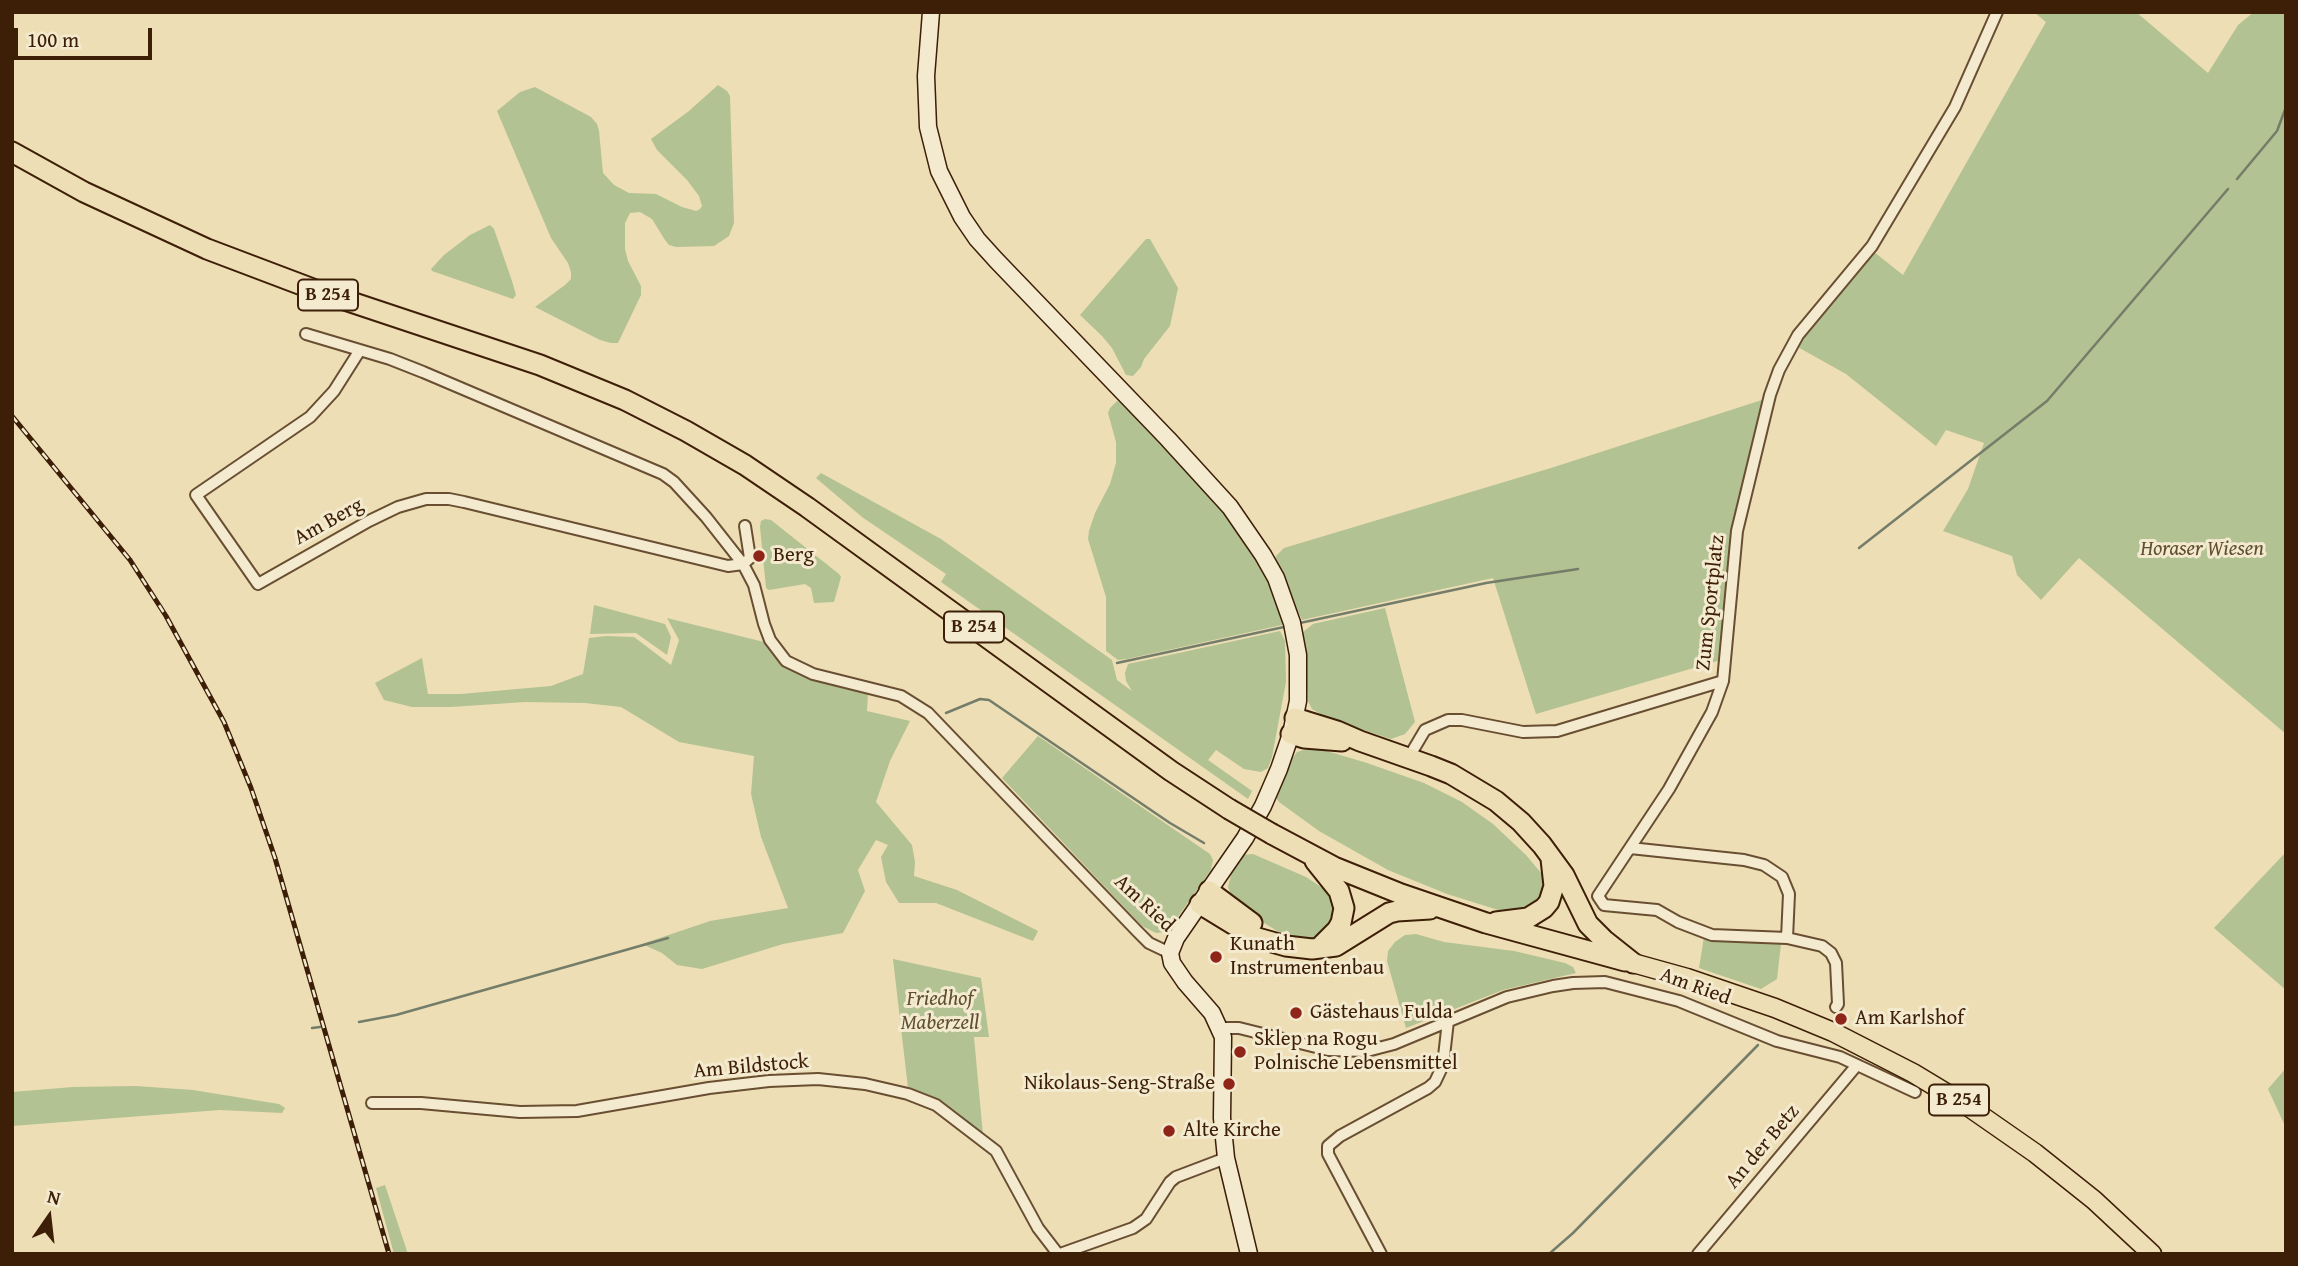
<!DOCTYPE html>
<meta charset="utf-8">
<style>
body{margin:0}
#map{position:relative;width:2298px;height:1266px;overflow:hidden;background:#eddeb5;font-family:"Gentium Book Plus",serif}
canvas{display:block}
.frame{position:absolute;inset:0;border:14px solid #3d1e06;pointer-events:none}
.north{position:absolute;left:14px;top:1182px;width:70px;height:70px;-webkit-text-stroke:5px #f3eacf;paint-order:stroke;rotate:14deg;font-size:19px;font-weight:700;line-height:28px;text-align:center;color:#3d1e06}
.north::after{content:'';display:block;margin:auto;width:24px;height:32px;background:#3d1e06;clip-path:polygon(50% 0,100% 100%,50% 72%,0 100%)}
.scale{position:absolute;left:14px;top:28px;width:138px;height:32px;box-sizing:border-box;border:4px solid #3d1e06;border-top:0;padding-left:9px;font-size:21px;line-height:24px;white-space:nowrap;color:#3d1e06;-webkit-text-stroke:5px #f3eacf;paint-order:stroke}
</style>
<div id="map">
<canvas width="2298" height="1266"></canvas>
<div class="frame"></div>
<div class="north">N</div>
<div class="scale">100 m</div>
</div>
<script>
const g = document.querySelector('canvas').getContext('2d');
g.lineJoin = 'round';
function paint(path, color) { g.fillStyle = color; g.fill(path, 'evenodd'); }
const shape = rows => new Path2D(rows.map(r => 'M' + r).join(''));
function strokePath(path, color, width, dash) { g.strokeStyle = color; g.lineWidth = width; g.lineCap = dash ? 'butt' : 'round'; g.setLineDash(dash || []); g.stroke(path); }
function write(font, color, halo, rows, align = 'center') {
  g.font = font + ' "Gentium Book Plus",serif'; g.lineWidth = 6; g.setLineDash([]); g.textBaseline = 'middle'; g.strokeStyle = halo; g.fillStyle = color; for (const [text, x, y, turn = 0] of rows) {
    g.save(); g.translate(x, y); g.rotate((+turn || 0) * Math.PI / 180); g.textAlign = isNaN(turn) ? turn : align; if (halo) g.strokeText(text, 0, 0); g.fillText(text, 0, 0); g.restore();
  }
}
paint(shape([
 [2034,12,2136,12,2208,73,2238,25,2254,12,2286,12,2286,734,2079,558,2041,600,2017,575,2012,556,1943,531,1968,489,1984,443,1946,430,1936,446,1846,374,1796,346,1874,252,1903,275,2046,22],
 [718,85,727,91,730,96,734,223,729,236,714,246,676,247,669,245,665,240,652,219,640,212,630,213,625,223,625,249,628,261,641,286,641,295,618,343,611,343,600,340,539,309,535,307,565,285,571,279,571,272,568,263,551,238,497,111,520,92,535,87,591,117,597,124,599,131,603,173,614,185,629,193,656,194,682,207,696,211,700,209,702,206,699,196,687,180,657,150,651,139,689,111],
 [490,225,494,229,512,281,516,295,513,299,432,271,431,269,444,255,470,235],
 [1146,239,1150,239,1178,288,1170,326,1144,359,1141,367,1133,376,1126,375,1112,348,1102,336,1080,315],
 [1765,399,1731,535,1721,660,1536,714,1493,578,1302,620,1276,563,1276,556,1284,548,1551,468],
 [1117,401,1124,403,1192,471,1260,558,1284,619,1282,625,1127,659,1118,660,1106,651,1106,597,1088,539,1089,531,1095,513,1110,484,1116,463,1116,442,1108,413,1110,408],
 [821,473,941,539,1112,660,1117,680,1132,691,1126,681,1125,673,1128,664,1280,631,1285,641,1286,682,1272,757,1268,768,1261,772,1244,769,1216,750,1208,760,1252,791,1248,799,941,582,946,574,862,517,816,478],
 [765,519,771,520,839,574,841,577,834,602,814,603,811,588,805,584,769,590,766,588,760,527,761,521],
 [594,605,665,624,671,637,667,655,636,633,590,634],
 [1385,608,1415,722,1405,734,1391,739,1327,718,1312,709,1308,701,1303,632,1313,624],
 [667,618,764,642,775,653,868,693,867,711,910,721,890,761,876,802,912,845,915,862,914,876,957,890,1038,931,1033,941,936,903,899,903,886,882,881,857,888,845,876,840,858,870,865,891,843,933,783,944,702,969,677,965,662,953,642,944,710,921,788,908,761,837,751,794,754,756,679,742,621,707,585,703,525,702,451,707,412,707,384,700,375,683,422,658,428,694,461,694,551,686,583,674,589,638,606,636,634,637,671,665,679,640],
 [1038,736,1210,854,1213,860,1211,870,1172,925,1164,932,1156,933,1142,926,1002,778],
 [1307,749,1320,749,1367,763,1424,783,1462,802,1493,824,1526,855,1541,873,1545,881,1542,899,1530,910,1508,913,1495,909,1447,894,1388,870,1319,831,1279,802,1275,796,1291,760,1297,752],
 [2286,852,2286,990,2214,928],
 [1253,854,1306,877,1330,893,1335,903,1333,922,1320,936,1300,939,1277,931,1245,911,1231,895,1228,887,1232,871,1242,855],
 [1416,934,1444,942,1514,951,1565,963,1573,967,1576,973,1503,990,1406,1028,1387,961,1388,951,1395,942,1405,935],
 [1704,937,1781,944,1777,979,1761,989,1699,968],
 [893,959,981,978,989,1037,974,1037,983,1135,935,1100,908,1088],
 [2286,1068,2286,1128,2268,1089],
 [73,1087,135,1086,193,1090,279,1104,285,1108,282,1113,220,1110,12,1126,12,1092],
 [385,1185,408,1254,394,1254,376,1188]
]), '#b2c292');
strokePath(shape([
 [2237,179,2277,131,2286,107],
 [1859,548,2047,401,2228,189],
 [1300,623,1486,583,1578,569],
 [1117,663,1284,627],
 [946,713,980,699,989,700,1170,823,1204,843],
 [359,1022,396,1015,668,938],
 [312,1028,320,1027],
 [1549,1254,1573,1233,1758,1045]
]), '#747d69', 2.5);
const street = shape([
 [306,334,390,359,423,372,663,474,674,482,706,517,743,564,754,585,764,624,770,640,786,661,813,674,901,696,928,713,1137,931,1149,943,1170,953],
 [360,350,334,391,310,417,196,495,258,584,369,521,398,507,426,499,449,499,464,502,728,566,743,564,750,558,745,526],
 [1409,757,1425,730,1448,720,1462,720,1523,732,1557,731,1723,681],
 [1630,848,1744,860,1764,865,1782,877,1789,894,1787,938,1822,946,1831,953,1836,963,1838,1004,1836,1007],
 [1787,938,1712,935,1678,922,1657,910,1604,905,1598,896,1669,789,1712,712,1723,681,1737,531,1770,395,1779,370,1798,335,1872,246,1955,107,1997,12],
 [1220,1028,1239,1028,1328,1050,1367,1051,1394,1044,1507,997,1553,986,1573,983,1605,982,1679,1001,1777,1041,1840,1057,1915,1092],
 [372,1103,421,1103,520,1112,577,1111,709,1088,769,1081,818,1079,865,1084,908,1094,936,1105,996,1151,1038,1228,1058,1254],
 [1060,1254,1133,1228,1146,1219,1170,1182,1176,1177,1226,1158],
 [1381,1254,1328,1154,1328,1146,1340,1136,1428,1088,1435,1082,1443,1065,1448,1021],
 [1698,1254,1857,1065]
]);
const secondary = shape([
 [931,12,926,76,928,127,939,171,962,217,977,239,996,260,1168,439,1230,507,1263,555,1276,578,1292,623,1298,655,1298,701,1291,734,1279,769,1263,806,1245,838,1176,938,1170,953,1172,963,1185,982,1212,1013,1223,1037,1222,1118,1226,1158,1249,1254]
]);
const primary = shape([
 [1633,963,1687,978,1775,1008,1833,1032,1913,1073,1966,1105,2035,1153,2094,1200,2152,1254]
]);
const highway = shape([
 [12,152,84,192,207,249,318,291,540,365,625,400,686,431,745,465,807,507,1171,771,1229,809],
 [1295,718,1337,731,1360,741,1431,766,1451,774,1496,801,1521,822,1542,845,1564,875,1588,924,1604,940,1633,963],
 [1291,734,1304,738,1342,741],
 [1272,834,1334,867,1401,894,1486,923,1625,961],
 [1315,861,1339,891,1344,908,1341,923,1337,930,1320,947],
 [1209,891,1252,923],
 [1200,904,1254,937,1286,946,1312,949,1336,946,1389,913,1397,911,1430,909],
 [1496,922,1528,918,1544,908,1549,902,1554,886,1551,859]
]);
strokePath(street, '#694e32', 14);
strokePath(secondary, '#3d1e06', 19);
strokePath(primary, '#3d1e06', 21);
strokePath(highway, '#3d1e06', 23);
strokePath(street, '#f3eacf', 10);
strokePath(secondary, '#f3eacf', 16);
strokePath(primary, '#eddeb5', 18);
strokePath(highway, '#eddeb5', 19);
const rail = shape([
 [12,416,130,560,166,616,224,722,251,788,275,858,389,1254]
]);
strokePath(rail, '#3d1e06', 5);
strokePath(rail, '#f3eacf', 2.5, [8]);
const highwayBridge = shape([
 [1229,809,1272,834]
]);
strokePath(highwayBridge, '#3d1e06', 23, []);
strokePath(highwayBridge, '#eddeb5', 19);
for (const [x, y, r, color] of [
 [759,556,7,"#8f2418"],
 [1216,957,7,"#8f2418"],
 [1296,1013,7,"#8f2418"],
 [1841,1019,7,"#8f2418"],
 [1240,1052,7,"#8f2418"],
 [1229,1084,7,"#8f2418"],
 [1169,1131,7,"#8f2418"]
]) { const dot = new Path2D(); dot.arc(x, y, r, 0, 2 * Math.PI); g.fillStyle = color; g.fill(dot); strokePath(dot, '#f3eacf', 2.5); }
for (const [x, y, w] of [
 [328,295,60],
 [974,627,60],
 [1959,1100,60]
]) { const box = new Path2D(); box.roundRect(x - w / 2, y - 15.5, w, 31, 5); g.fillStyle = '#f3eacf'; g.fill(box); strokePath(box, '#3d1e06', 2); }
write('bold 19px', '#3d1e06', null, [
 ["B 254",328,295],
 ["B 254",974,627],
 ["B 254",1959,1100]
]);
write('21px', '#3d1e06', '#f3eacf', [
 ["Am Berg",329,522,-29],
 ["Zum Sportplatz",1711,603,-84],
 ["Am Ried",1144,904,43],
 ["Am Ried",1695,987,20],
 ["Am Bildstock",751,1067,-5],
 ["An der Betz",1763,1147,-50]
]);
write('italic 21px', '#604f30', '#f3eacf', [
 ["Horaser Wiesen",2202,550],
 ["Friedhof",940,1000],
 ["Maberzell",940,1024]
]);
write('21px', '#3d1e06', '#f3eacf', [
 ["Berg",773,556],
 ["Kunath",1230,945],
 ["Instrumentenbau",1230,969],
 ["Gästehaus Fulda",1310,1013],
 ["Am Karlshof",1855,1019],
 ["Sklep na Rogu",1254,1040],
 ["Polnische Lebensmittel",1254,1064],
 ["Nikolaus-Seng-Straße",1215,1084,"right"],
 ["Alte Kirche",1183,1131]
], 'left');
</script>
